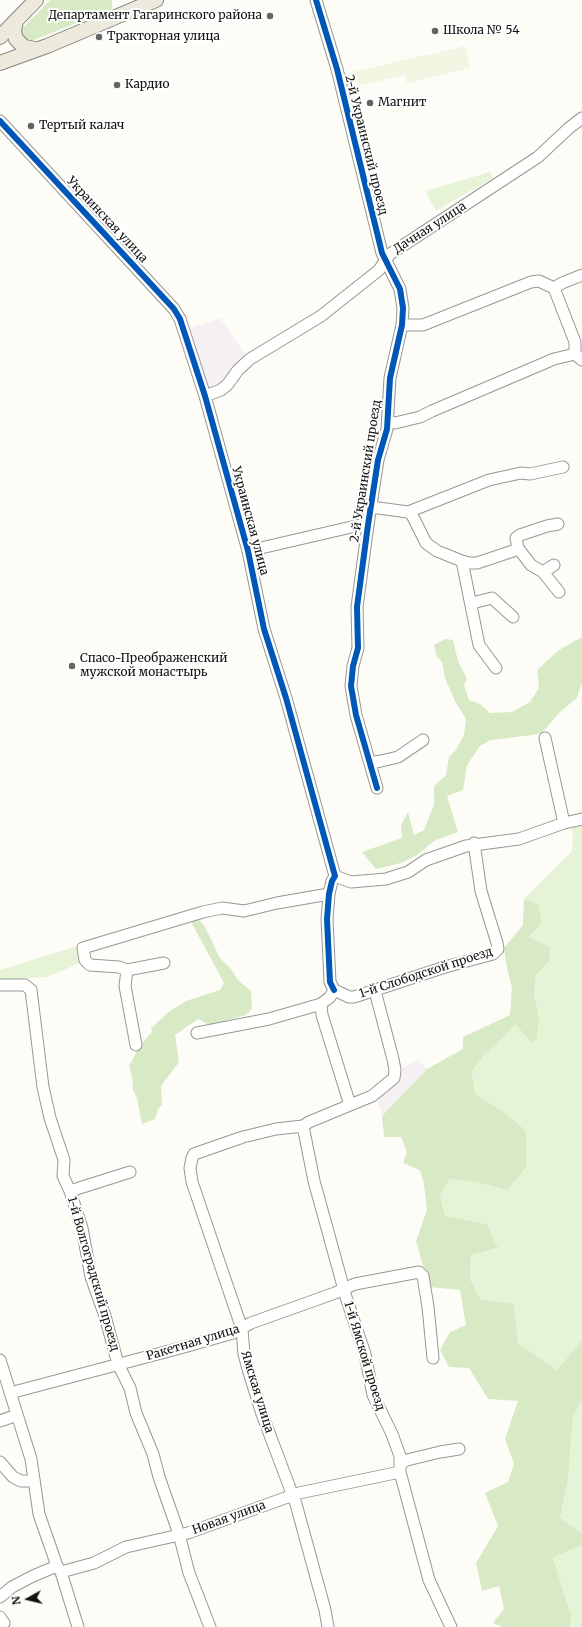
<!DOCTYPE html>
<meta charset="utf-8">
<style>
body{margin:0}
#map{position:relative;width:582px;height:1627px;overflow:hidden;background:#fdfcf7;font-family:Merriweather,serif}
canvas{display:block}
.north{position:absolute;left:8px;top:1579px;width:40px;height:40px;-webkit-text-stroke:3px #fff;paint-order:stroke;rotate:262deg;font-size:11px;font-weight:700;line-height:16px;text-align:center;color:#111}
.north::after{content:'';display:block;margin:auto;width:14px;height:18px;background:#111;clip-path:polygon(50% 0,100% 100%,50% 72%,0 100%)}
</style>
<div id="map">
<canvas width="582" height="1627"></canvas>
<div class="north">N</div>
</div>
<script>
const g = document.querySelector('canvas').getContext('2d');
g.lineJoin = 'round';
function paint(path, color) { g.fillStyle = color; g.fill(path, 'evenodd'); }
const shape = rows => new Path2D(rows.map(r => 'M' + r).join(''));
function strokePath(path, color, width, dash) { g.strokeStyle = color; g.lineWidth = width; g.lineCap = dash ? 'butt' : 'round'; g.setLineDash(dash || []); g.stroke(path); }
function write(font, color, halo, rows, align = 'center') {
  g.font = font + ' Merriweather,serif'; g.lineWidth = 4; g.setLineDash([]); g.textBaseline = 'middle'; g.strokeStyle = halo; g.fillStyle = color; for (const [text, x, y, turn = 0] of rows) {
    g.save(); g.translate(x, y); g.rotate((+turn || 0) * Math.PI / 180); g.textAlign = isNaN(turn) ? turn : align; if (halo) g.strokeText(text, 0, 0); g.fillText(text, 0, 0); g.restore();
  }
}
paint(shape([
 [220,318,247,357,225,383,211,390,207,388,188,329],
 [418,1060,427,1069,382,1116,377,1100,401,1077,400,1069]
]), '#f5f0f3');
paint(shape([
 [490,172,493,178,436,211,425,191],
 [582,824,582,1340,557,1370,518,1343,514,1304,482,1302,470,1279,471,1255,498,1248,487,1224,445,1216,440,1196,450,1179,476,1182,507,1190,506,1114,475,1093,472,1070,485,1054,504,1037,515,1023,532,1043,539,1017,534,995,536,975,549,962,528,937,538,904,524,899,572,851,573,834,571,828],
 [77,946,81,952,80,963,47,977,0,980,0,970],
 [582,1401,582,1533,560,1518,568,1480,573,1416],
 [582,1545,582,1627,570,1627,571,1615,553,1556]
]), '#e7f3d7');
paint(shape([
 [50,0,112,0,112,9,29,42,19,33,22,29],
 [582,637,582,683,577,698,560,712,542,733,532,735,491,740,480,746,467,765,463,790,447,796,458,832,434,841,417,855,401,863,376,869,362,852,402,838,401,825,408,812,414,835,424,830,434,804,434,786,446,775,449,757,456,750,464,735,466,719,455,701,445,678,442,662,437,657,434,645,445,639,453,640,458,661,467,679,464,685,469,700,480,704,490,713,512,712,530,702,539,688,537,670,559,650],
 [524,899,538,904,542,923,528,937,550,947,549,962,536,975,534,995,539,1017,537,1039,532,1043,515,1024,504,1037,485,1054,472,1071,475,1093,506,1114,526,1131,526,1167,507,1190,476,1182,450,1179,440,1196,445,1216,487,1224,498,1248,471,1255,470,1279,482,1302,484,1300,514,1304,518,1343,557,1370,582,1340,582,1401,573,1416,568,1480,560,1518,582,1533,582,1545,553,1557,571,1615,570,1627,503,1627,493,1623,504,1609,499,1586,482,1591,476,1563,498,1526,485,1493,508,1482,514,1464,505,1439,518,1401,488,1399,469,1368,449,1367,440,1350,450,1332,466,1325,460,1290,429,1287,416,1241,427,1210,424,1184,420,1170,403,1163,407,1152,401,1137,384,1137,382,1116,427,1069,463,1049,463,1037,510,1015,512,988,507,968,504,948,523,925],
 [198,919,204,925,220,958,231,969,238,980,251,991,252,1009,246,1015,209,1025,198,1019,175,1035,179,1062,161,1086,162,1105,158,1109,155,1119,142,1124,137,1098,133,1090,132,1077,129,1066,141,1044,152,1032,151,1028,170,1011,186,1001,220,990,224,983,190,920]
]), '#d8eac5');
paint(shape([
 [465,46,470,68,407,83,405,75,357,86,353,72]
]), '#f0f6e1');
const minor = shape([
 [316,0,337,69,382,253,400,289,403,308,402,325,390,378,387,429,378,460,368,525,357,607,358,648,353,666,351,686,356,715,377,788],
 [0,121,174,309,180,319,205,396,248,551,264,629,286,698,335,876,332,881,329,894,327,919,330,982,334,990],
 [554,288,575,342,575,354,582,360],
 [554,288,562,283,582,275],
 [402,325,423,325,531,282,539,281,554,288],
 [205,396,221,390,228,384,238,370,250,359,321,316,379,270,390,254,538,157,569,128,582,118],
 [388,421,395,423,420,417,432,411,554,359,575,354],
 [371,507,408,512,489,480,521,473,530,474,563,467],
 [408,512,412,515,426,543,437,551,462,561,479,645,496,668],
 [518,548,531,565,543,572,559,592],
 [248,551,360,525,368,525],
 [462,561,470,563,477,563,513,551,518,548,516,538,520,535,547,526,558,524],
 [543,572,554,565],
 [472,603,492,598,513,617],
 [545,738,564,823],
 [370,763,381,761,398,757,423,740],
 [335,876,351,882,386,879,408,872,426,860,466,846,519,839,564,823,582,819],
 [127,970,164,963],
 [0,985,25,985,31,990,43,1087,50,1118,64,1160,63,1176,70,1191,82,1228,91,1277,105,1316,118,1364,130,1388,136,1413,153,1454,159,1477,179,1534,189,1573,210,1627],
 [334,990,349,997,354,997,445,967,493,954,498,949,497,943,481,891,474,843],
 [321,1004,322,1015,350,1105],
 [197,1033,269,1019,321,1004,330,997,334,990],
 [136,1045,125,986,127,970,119,967,90,965,85,960,83,948,203,912,222,908,244,911,277,903,329,894],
 [303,1126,314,1181,346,1297,365,1354,373,1395,392,1434,400,1456,400,1472,429,1580,451,1627],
 [70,1191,130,1172],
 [0,1360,31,1459,39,1514,57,1566,61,1572,78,1627],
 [10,1393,184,1347,233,1333,251,1323,335,1293,355,1284,419,1272,423,1276,428,1307,433,1358],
 [0,1421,17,1415],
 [0,1462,13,1477,21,1481,34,1481],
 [401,1463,407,1460,440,1452,459,1449],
 [61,1572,94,1563,126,1547,188,1533,299,1493,400,1472],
 [0,1597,12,1587,33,1576,57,1566],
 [0,1617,4,1623],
 [328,1627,325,1610,296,1504,262,1414,248,1369,244,1354,242,1329,192,1182,190,1168,192,1158,194,1154,243,1137,276,1129,303,1126,309,1122,372,1096,394,1078,395,1070,393,1059,375,991]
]);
const major = shape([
 [16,21,14,31,16,39,24,47,35,49],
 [0,37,36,0],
 [0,63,47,46,156,0]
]);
strokePath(minor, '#979795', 13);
strokePath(major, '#858482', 16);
strokePath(minor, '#fffffe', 11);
strokePath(major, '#ede9dc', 14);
strokePath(shape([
 [316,0,337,69,382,253,400,289,403,308,402,325,390,378,387,429,378,460,368,525,357,607,358,648,353,666,351,686,356,715,377,788],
 [0,121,174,309,180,319,205,396,248,551,264,629,286,698,335,876,332,881,329,894,327,919,330,982,334,990]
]), '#0057b8', 6);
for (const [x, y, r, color] of [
 [270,16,4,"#646362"],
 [435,31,4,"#646362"],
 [99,37,4,"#646362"],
 [117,85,4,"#646362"],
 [370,103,4,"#646362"],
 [31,126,4,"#646362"],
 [72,666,4,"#646362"]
]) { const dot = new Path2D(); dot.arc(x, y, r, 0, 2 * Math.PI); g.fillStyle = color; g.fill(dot); strokePath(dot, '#fff', 1.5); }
write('12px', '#111', '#fff', [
 ["Департамент Гагаринского района",262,16,"right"],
 ["Школа № 54",443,31],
 ["Тракторная улица",107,37],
 ["Кардио",125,85],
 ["Магнит",378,103],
 ["Тертый калач",39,126],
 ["Спасо-Преображенский",80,659],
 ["мужской монастырь",80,673]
], 'left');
write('12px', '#111', '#fff', [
 ["2-й Украинский проезд",366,145,76],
 ["Украинская улица",107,220,47],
 ["Дачная улица",430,228,-33],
 ["2-й Украинский проезд",366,471,-81],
 ["Украинская улица",250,521,75],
 ["1-й Слободской проезд",426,973,-18],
 ["1-й Волгоградский проезд",93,1274,74],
 ["Ракетная улица",193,1343,-17],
 ["1-й Ямской проезд",364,1356,73],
 ["Ямская улица",257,1392,73],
 ["Новая улица",229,1518,-20]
]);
</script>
